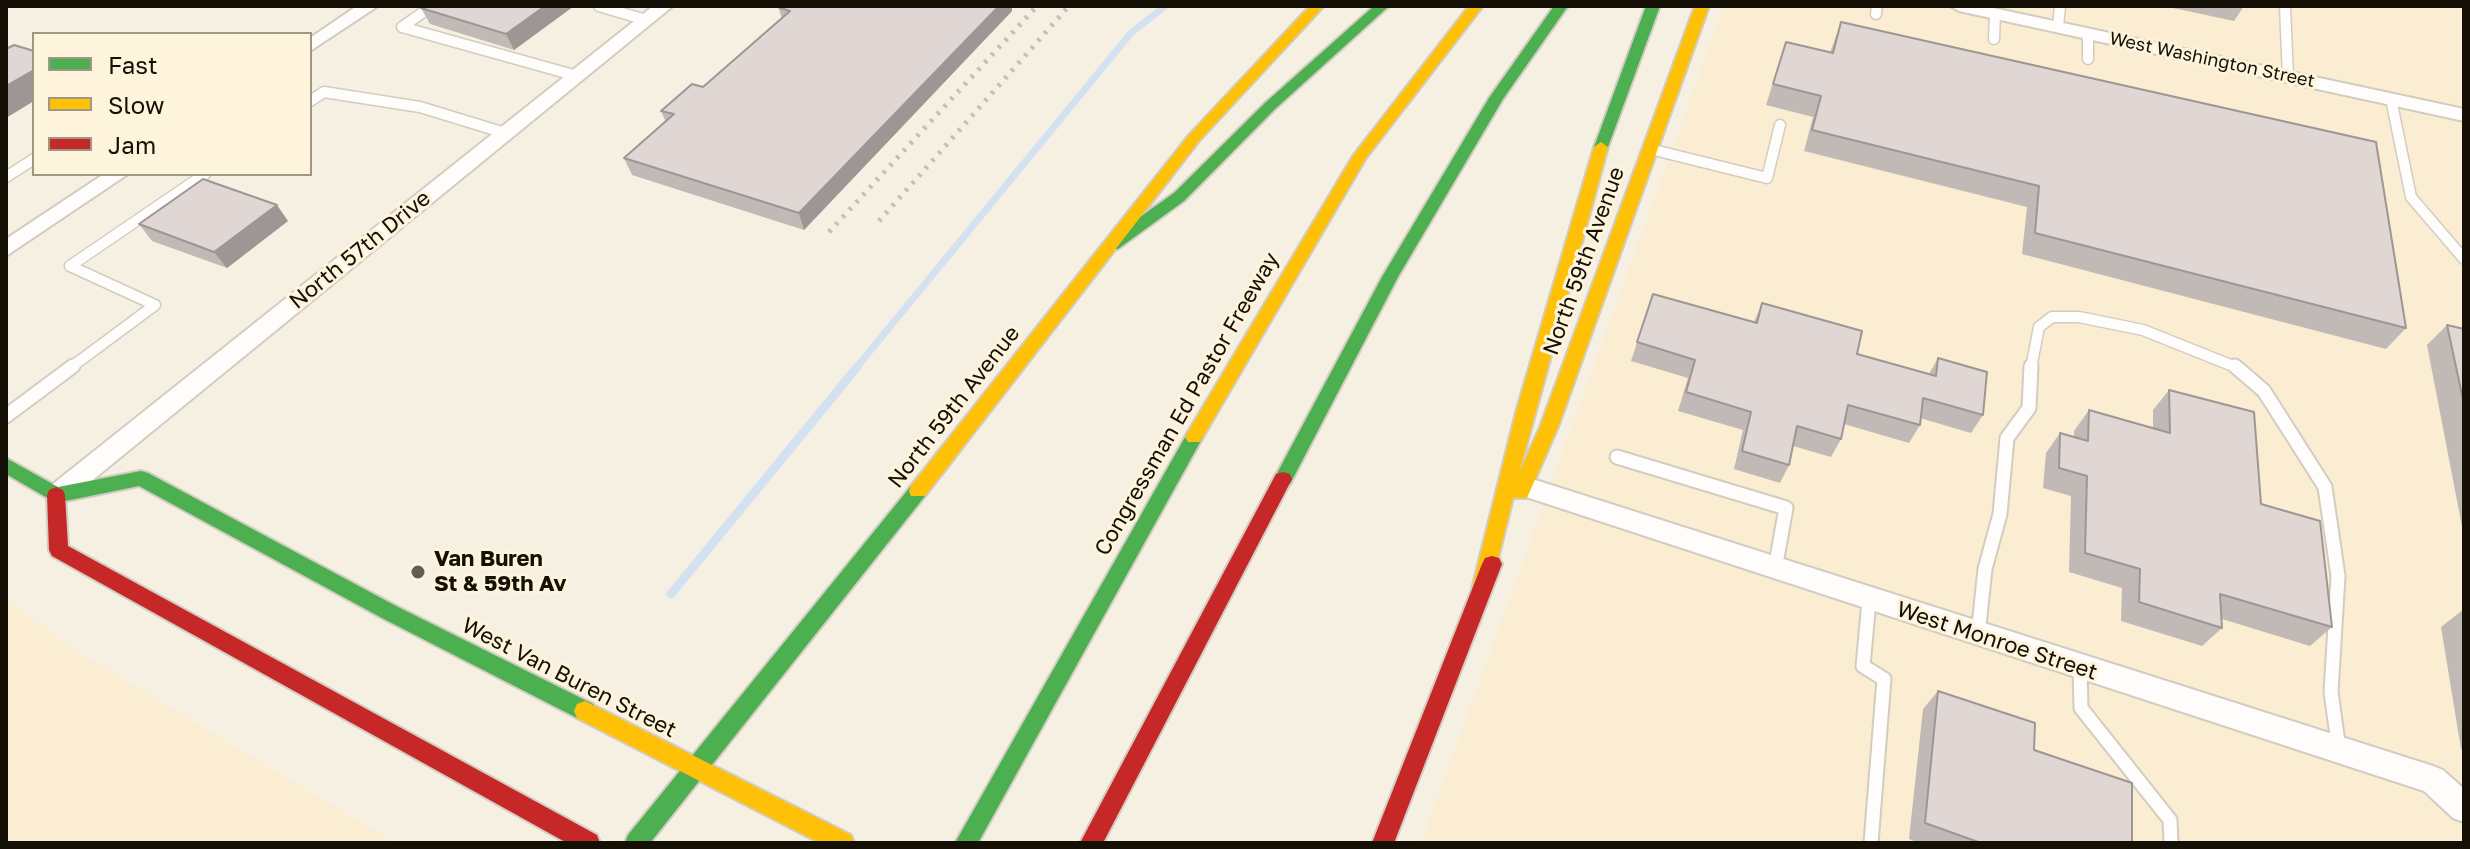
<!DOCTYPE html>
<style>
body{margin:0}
#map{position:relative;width:2470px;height:849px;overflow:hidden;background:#f6f0e3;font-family:"Golos Text",sans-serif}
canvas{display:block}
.frame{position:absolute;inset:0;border:8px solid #141006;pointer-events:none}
.legend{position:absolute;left:32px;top:32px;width:280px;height:144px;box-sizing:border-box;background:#fef3db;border:2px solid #a09886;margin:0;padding:10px 14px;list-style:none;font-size:24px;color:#141006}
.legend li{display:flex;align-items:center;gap:16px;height:40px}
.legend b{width:40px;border:2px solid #a09886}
</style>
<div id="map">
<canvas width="2470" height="849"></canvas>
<div class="frame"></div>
<ul class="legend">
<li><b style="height:10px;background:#4caf50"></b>Fast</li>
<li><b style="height:10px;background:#ffc107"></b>Slow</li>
<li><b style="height:10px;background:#c62828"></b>Jam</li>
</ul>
</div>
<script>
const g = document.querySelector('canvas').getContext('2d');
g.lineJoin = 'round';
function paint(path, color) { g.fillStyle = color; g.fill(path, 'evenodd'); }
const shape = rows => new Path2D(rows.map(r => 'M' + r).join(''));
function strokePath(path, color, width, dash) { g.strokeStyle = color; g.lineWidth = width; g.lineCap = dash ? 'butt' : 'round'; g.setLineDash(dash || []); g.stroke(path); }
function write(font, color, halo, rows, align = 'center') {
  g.font = font + ' "Golos Text",sans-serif'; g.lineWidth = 6; g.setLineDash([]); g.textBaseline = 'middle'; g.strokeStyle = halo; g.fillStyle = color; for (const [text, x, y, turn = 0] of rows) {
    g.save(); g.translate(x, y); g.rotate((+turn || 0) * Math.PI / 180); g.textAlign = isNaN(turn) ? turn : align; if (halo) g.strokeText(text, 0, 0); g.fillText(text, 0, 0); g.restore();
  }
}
paint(shape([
 [1724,6,2464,6,2464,843,1421,843],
 [6,599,75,650,395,843,6,843]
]), '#faedd2');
strokePath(shape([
 [856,368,1131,33,1165,6]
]), '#d4e1f1', 7);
strokePath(shape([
 [671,594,858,366]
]), '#d4e1f1', 9);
const laneFar1 = shape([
 [432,6,402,27,577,76],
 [599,6,646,20],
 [2285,6,2288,77],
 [1876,14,1877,6],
 [2058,27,2060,6],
 [2088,34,2088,59],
 [1994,39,1995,14],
 [2391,99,2411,197,2464,259],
 [310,101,324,92,420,107,505,133],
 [1650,149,1767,178,1780,125],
 [6,177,34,159],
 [70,368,155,305,70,266,205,174],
 [2031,368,2039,327,2052,317,2079,317,2143,330,2238,368]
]);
const lane = shape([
 [2235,366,2264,391,2325,487,2338,576,2331,692,2339,750],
 [6,416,73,366],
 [1617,457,1786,508,1775,569],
 [1869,601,1863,666,1884,679,1871,843],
 [1978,635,1985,569,2000,514,2007,438,2029,408,2031,366],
 [2080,668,2081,708,2170,820,2171,843]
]);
const street = shape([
 [357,6,378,6,310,51,310,38,357,6],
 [653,6,673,6,67,501,58,504,49,501,45,494,49,487,653,6],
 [1950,6,1984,6,2464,109,2464,121,1959,11,1950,6],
 [104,174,128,174,6,256,6,239,104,174],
 [1523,476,2433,766,2443,770,2464,789,2464,822,2453,818,2424,791,1514,493,1511,486,1514,479,1523,476]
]);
const fast = shape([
 [1374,6,1389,6,1275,109,1184,201,1118,249,1106,249,1104,245,1106,241,1174,193,1265,103,1374,6],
 [1554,6,1568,6,1503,99,1398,277,1290,484,1276,484,1274,479,1382,277,1489,98,1554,6],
 [1646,6,1660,6,1608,147,1606,150,1596,150,1594,147,1646,6],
 [1194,430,1200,432,1203,437,978,843,955,843,1188,432,1194,430],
 [6,458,58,487,141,471,148,473,396,606,593,704,596,711,593,718,585,721,577,718,382,618,139,486,56,503,6,474,6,458],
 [918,484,925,486,927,491,925,496,650,843,625,843,628,835,911,486,918,484]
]);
const slow = shape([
 [1310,6,1324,6,1199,141,925,496,911,496,909,491,911,486,1189,135,1310,6],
 [1469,6,1483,6,1366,158,1200,442,1188,442,1185,437,1188,432,1353,156,1469,6],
 [1695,6,1709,6,1558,427,1527,498,1513,498,1489,595,1482,597,1475,595,1472,589,1516,412,1594,147,1601,142,1608,147,1519,473,1540,427,1695,6],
 [585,701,851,835,854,843,820,843,577,718,574,711,577,704,585,701]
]);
const jam = shape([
 [1283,472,1290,474,1292,479,1103,843,1080,843,1276,474,1283,472],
 [56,487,63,490,65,495,68,546,597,835,600,843,567,843,52,556,49,550,47,495,49,490,56,487],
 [1492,556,1499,558,1502,564,1394,843,1372,843,1482,564,1485,558,1492,556]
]);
strokePath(laneFar1, '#d2ccc1', 13);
strokePath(lane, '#d2ccc1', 17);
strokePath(street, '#d2ccc1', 4);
strokePath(fast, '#d2ccc1', 4);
strokePath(slow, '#d2ccc1', 4);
strokePath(jam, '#d2ccc1', 4);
strokePath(laneFar1, '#fefdfb', 10);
strokePath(lane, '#fefdfb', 13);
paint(street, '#fefdfb');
paint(fast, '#4caf50');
paint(slow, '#ffc107');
paint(jam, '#c62828');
strokePath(shape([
 [879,221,1069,6],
 [829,232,1037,6]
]), '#c2c0be', 5, [3, 7]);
paint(shape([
 [424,6,574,6,514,50,430,24,421,8],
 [780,6,1012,6,1012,11,804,230,632,175,624,158,666,122,661,111,703,87,782,18,778,7],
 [2173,6,2244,6,2234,21,2173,8],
 [1841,22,2406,328,2386,349,2022,254,2027,207,1804,151,1813,117,1766,105,1786,42,1830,53],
 [288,221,227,268,152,241,139,224],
 [1653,294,1754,322,1762,303,1857,354,1929,374,1938,358,1983,415,1971,433,1920,418,1920,425,1909,443,1844,424,1841,439,1831,457,1793,446,1789,465,1780,483,1734,469,1743,430,1678,411,1688,378,1631,361],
 [2447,325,2464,329,2464,537,2427,345],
 [2169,390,2261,504,2332,627,2310,646,2222,619,2222,628,2202,646,2121,621,2122,588,2069,572,2071,496,2043,488,2046,453,2060,433,2074,437,2074,431,2089,410,2153,428,2153,410],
 [2464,609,2464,750,2461,749,2441,627],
 [1938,691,2034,750,2132,843,1919,843,1909,839,1923,709]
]), '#c1b9b6');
paint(shape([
 [545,6,574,6,514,50,506,34],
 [999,6,1012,6,1012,11,804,230,799,213],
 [34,70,34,101,6,118,6,86],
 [277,205,288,221,227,268,214,252]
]), '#9d9694');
const building = shape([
 [424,6,545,6,506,34,421,8,424,6],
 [780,6,999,6,799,213,624,158,674,114,661,111,692,84,703,87,790,11,778,7,780,6],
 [1841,22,2376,142,2406,328,2035,233,2039,186,1812,130,1821,96,1773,84,1786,42,1833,53,1841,22],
 [14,45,34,51,34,70,6,86,6,49,14,45],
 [203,179,277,205,214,252,139,224,203,179],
 [1653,294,1757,323,1762,303,1862,331,1857,354,1936,376,1938,358,1987,372,1983,415,1923,398,1920,425,1848,405,1841,439,1797,426,1789,465,1742,451,1751,412,1686,392,1695,360,1637,342,1653,294],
 [2447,325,2464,329,2464,404,2447,325],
 [2169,390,2254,412,2261,504,2320,521,2332,627,2220,594,2222,628,2139,602,2140,569,2085,553,2087,476,2059,468,2060,433,2088,441,2089,410,2170,433,2169,390],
 [1938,691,2035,723,2034,750,2132,783,2132,843,1981,843,1925,823,1938,691]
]);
paint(building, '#e0d7d4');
strokePath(building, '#9d9694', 2);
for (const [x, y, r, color] of [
 [418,572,8,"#635e53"]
]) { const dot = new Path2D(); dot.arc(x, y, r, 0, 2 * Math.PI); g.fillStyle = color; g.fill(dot); strokePath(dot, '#fef3db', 3); }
write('18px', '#141006', '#fef3db', [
 ["West Washington Street",2212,60,12]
]);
write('22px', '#141006', '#fef3db', [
 ["North 57th Drive",360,250,-39],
 ["North 59th Avenue",1584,261,-70],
 ["Congressman Ed Pastor Freeway",1187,404,-60],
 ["North 59th Avenue",954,407,-52],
 ["West Monroe Street",1997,641,18],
 ["West Van Buren Street",569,678,27]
]);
write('bold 22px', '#141006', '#fef3db', [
 ["Van Buren",434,559],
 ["St & 59th Av",434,584]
], 'left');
</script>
